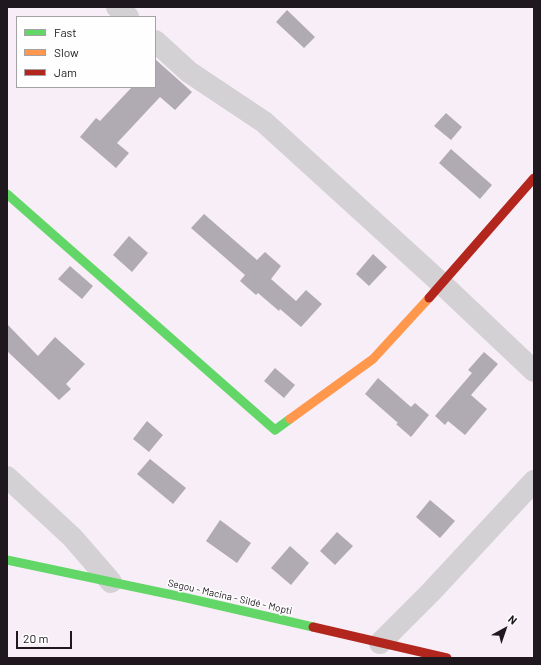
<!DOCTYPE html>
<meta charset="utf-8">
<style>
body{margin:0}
#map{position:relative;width:541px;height:665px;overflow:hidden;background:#f8eef8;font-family:Barlow,sans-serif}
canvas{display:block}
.frame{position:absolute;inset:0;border:8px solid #1f191f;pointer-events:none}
.legend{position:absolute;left:16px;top:16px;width:140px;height:72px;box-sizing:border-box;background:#fefefe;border:1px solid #a5a2a5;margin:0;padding:5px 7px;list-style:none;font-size:12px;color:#1f191f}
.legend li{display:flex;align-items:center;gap:8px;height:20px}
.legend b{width:20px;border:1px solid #a5a2a5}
.north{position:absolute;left:485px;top:609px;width:40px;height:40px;-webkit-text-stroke:3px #fefefe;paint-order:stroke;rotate:40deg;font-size:11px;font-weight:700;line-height:16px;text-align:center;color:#1f191f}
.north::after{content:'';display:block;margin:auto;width:14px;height:18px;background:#1f191f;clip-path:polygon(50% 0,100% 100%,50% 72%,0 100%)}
.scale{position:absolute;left:16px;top:631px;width:56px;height:18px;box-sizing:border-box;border:2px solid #1f191f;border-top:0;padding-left:5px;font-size:12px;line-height:14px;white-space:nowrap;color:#1f191f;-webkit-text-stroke:3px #fefefe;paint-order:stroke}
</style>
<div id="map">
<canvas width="541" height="665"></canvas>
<div class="frame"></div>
<ul class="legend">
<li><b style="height:5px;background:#63d668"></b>Fast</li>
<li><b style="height:5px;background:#ff974d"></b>Slow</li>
<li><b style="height:5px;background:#b3261e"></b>Jam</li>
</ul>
<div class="north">N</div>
<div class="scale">20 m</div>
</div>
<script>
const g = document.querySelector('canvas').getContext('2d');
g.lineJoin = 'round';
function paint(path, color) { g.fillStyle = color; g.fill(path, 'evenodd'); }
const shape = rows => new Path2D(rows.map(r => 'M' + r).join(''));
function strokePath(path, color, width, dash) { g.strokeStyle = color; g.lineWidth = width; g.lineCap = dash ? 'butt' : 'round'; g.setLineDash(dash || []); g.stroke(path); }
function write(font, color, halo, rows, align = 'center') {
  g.font = font + ' Barlow,sans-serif'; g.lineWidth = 3; g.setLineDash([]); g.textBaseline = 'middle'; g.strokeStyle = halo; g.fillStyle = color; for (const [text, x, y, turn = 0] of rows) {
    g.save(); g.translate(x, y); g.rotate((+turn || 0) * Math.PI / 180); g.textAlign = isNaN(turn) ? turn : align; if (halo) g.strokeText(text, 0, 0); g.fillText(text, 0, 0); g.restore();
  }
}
paint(shape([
 [287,10,315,37,304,48,276,22],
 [155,59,192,92,175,110,160,97,117,143,129,153,116,168,80,137,96,118,100,121,132,87,155,87],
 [446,113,462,127,451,140,434,126],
 [451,149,492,185,480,199,439,163],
 [204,214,257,260,265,252,281,266,271,279,296,301,306,290,322,304,301,327,280,309,279,311,258,293,256,295,240,281,245,275,191,228],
 [129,236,148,253,132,272,113,255],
 [373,254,387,267,369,286,356,274],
 [70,266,93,286,82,299,58,279],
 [7,324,38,356,55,337,85,364,66,384,71,389,59,400,7,351],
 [484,352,498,364,471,395,487,409,465,435,448,421,445,425,435,416,472,373,468,370],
 [275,368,295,385,284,398,264,381],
 [378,378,411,407,415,403,429,415,411,437,396,424,398,423,365,394],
 [147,421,163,435,149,452,133,439],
 [150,459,186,488,173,504,137,474],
 [430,500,455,521,440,538,416,517],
 [220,520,251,543,237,563,206,541],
 [337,532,353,546,335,565,320,551],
 [290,546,309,563,291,585,271,568]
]), '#b0aab2');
strokePath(shape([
 [117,7,128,17],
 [155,41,189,72,264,122,442,284,534,371],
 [7,477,72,537,111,582],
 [380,643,431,592,534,481]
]), '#d3d1d3', 22);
strokePath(shape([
 [7,194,275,430,290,419],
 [7,560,187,598,313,627]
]), '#63d668', 9);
strokePath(shape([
 [290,419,373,359,429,298]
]), '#ff974d', 9);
strokePath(shape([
 [429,298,534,178],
 [313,627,447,658]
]), '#b3261e', 9);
write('10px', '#1f191f', '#fefefe', [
 ["Segou - Macina - Sildé - Mopti",230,597,13]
]);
</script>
